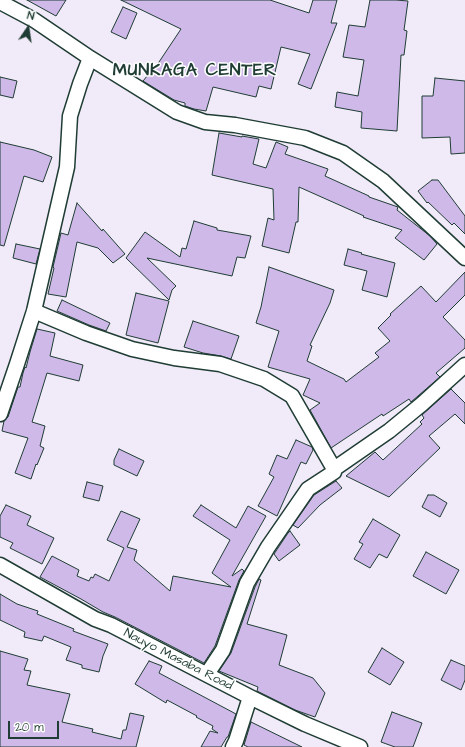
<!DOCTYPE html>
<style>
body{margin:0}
#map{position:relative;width:465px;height:747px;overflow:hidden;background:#f1eaf8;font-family:"Architects Daughter",sans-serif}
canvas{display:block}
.north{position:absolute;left:8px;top:8px;width:40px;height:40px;-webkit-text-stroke:3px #fff;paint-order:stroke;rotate:13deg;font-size:11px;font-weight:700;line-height:16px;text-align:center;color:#1f3d34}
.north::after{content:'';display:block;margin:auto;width:14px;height:18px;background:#1f3d34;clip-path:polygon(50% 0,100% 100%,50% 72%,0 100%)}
.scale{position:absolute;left:8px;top:721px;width:51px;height:18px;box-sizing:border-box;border:2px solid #1f3d34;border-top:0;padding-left:5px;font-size:12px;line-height:14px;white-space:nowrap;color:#1f3d34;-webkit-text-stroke:3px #fff;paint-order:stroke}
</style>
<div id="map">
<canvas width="465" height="747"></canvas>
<div class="north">N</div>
<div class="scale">20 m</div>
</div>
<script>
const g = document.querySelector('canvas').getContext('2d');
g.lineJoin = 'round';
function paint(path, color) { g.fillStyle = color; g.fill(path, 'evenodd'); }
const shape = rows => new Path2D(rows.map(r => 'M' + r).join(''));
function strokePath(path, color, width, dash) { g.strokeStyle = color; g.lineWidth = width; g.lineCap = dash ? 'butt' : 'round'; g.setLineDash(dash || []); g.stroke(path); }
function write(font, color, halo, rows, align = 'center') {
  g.font = font + ' "Architects Daughter",sans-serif'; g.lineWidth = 3; g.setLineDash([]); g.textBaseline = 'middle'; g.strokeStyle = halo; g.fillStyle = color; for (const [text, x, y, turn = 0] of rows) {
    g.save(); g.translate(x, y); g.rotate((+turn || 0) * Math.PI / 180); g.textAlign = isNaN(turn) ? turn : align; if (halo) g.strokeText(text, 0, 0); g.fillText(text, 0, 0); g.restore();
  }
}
const building = shape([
 [27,0,66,0,56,16,27,0],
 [121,0,270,0,309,13,313,0,337,0,331,23,337,23,311,89,298,84,310,54,281,47,271,89,259,86,256,97,213,87,206,111,194,109,185,106,185,103,174,100,143,81,156,65,157,65,181,29,121,0],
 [370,0,396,0,408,1,404,30,407,31,404,55,401,55,397,131,361,128,362,112,335,107,337,92,358,96,364,60,343,57,349,25,365,27,370,0],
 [123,7,137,13,126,39,111,32,123,7],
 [0,77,17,81,13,98,0,95,0,77],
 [435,78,465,81,465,153,451,154,450,137,422,138,422,96,433,96,435,78],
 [219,133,242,137,242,136,259,139,253,164,266,168,276,142,288,147,285,154,328,169,325,176,369,196,369,197,398,207,397,210,430,236,437,244,424,260,395,238,402,230,363,217,364,216,299,187,298,222,296,222,289,253,262,246,268,218,274,220,273,189,212,175,219,133],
 [0,142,34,150,52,157,43,182,24,176,4,246,0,245,0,142],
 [432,180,438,180,465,216,465,234,454,223,452,225,428,202,427,203,418,191,432,180],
 [77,203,102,231,103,229,125,254,113,263,98,248,77,242,66,297,48,294,54,268,53,267,61,233,68,235,77,203],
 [194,221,217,228,217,230,251,236,245,258,237,257,232,276,147,258,176,286,172,290,169,300,126,258,145,232,180,257,182,248,186,249,194,221],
 [16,244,40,249,36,264,13,258,16,244],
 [348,249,362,253,361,254,395,263,387,297,362,290,367,271,344,265,348,249],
 [269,267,334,290,330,303,310,345,312,346,307,361,344,379,346,382,379,357,375,353,390,341,378,328,391,315,390,314,421,286,436,302,465,272,465,295,443,317,465,340,465,348,436,373,440,377,411,402,409,399,383,416,382,414,331,448,310,410,320,403,303,395,310,379,268,367,279,331,256,323,261,307,269,267],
 [136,293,169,301,158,343,126,335,136,293],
 [62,300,110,323,106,331,89,325,57,311,62,300],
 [193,321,239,336,231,359,221,356,203,353,184,347,193,321],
 [37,329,55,333,50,356,83,365,79,381,47,373,32,422,45,426,40,446,44,448,37,465,36,464,31,479,15,473,28,438,2,431,4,421,8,417,18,387,20,387,23,373,25,367,26,368,30,352,37,329],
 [451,389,465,403,465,424,455,414,429,436,440,448,389,497,346,476,375,452,383,460,422,424,420,422,424,418,422,415,451,389],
 [296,440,312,447,313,450,306,464,301,462,277,516,258,506,274,477,269,474,277,455,287,459,296,440],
 [119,449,144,461,137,476,114,465,114,460,119,449],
 [336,481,342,488,320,505,298,528,293,525,314,495,336,481],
 [87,482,103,486,99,501,83,497,87,482],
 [428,495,434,495,447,503,440,517,422,507,428,495],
 [6,505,31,516,27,525,54,538,42,564,10,548,13,543,0,537,0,516,6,505],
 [201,505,236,528,248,506,266,516,232,576,242,569,244,571,239,580,215,646,204,663,115,617,103,612,81,599,40,577,52,556,79,570,77,576,89,581,91,577,93,578,95,574,109,581,124,548,107,540,121,511,140,519,127,547,137,550,134,560,170,591,173,576,231,587,212,573,230,540,193,516,201,505],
 [373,519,400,535,387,558,379,554,370,568,354,559,363,544,359,542,373,519],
 [290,531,300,545,279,561,274,554,288,533,290,531],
 [426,552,459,570,446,594,413,576,426,552],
 [259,579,261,580,247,624,287,635,279,665,313,678,325,693,315,717,295,710,257,691,258,687,219,671,231,653,255,587,259,579],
 [0,594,17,604,38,611,37,614,74,629,73,631,108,644,103,656,99,672,82,668,82,665,66,660,71,647,44,636,42,641,24,637,25,632,0,620,0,594],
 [382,648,404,662,390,685,368,672,382,648],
 [0,651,28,659,24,670,31,671,27,685,70,694,62,722,93,729,92,732,121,739,123,730,126,730,130,713,144,716,136,747,0,747,0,651],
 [451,660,465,666,465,680,461,690,441,680,451,660],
 [149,661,162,666,159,673,236,714,228,737,227,737,221,747,201,747,210,731,218,733,212,729,213,726,196,717,197,716,167,700,166,703,135,684,149,661],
 [392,712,422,723,413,747,395,747,381,742,392,712],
 [251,722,302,747,248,747,244,745,251,722]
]);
paint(building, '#cfb9e9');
strokePath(building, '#1f3d34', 1);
const street = shape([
 [0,2,34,20,90,58,177,112,205,122,235,125,305,138,343,153,383,181,465,258],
 [34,311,86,333,132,349,174,358,220,364,264,379,292,396,334,469],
 [0,414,17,364,34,311,67,167,70,116,80,84,90,58],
 [0,565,95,619,111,625,250,697,305,724,360,747],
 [207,674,223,650,247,583,268,547,308,489,334,472,334,469,389,431,422,404,465,365],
 [233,747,236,741,250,697]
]);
strokePath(street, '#1f3d34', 17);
strokePath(street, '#fff', 14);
write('13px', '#1f3d34', '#fff', [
 ["Nauyo Masaba Road",178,660,27]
]);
g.letterSpacing = '1px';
write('bold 17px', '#1f3d34', '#fff', [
 ["MUNKAGA CENTER",195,71]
]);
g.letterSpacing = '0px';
</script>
